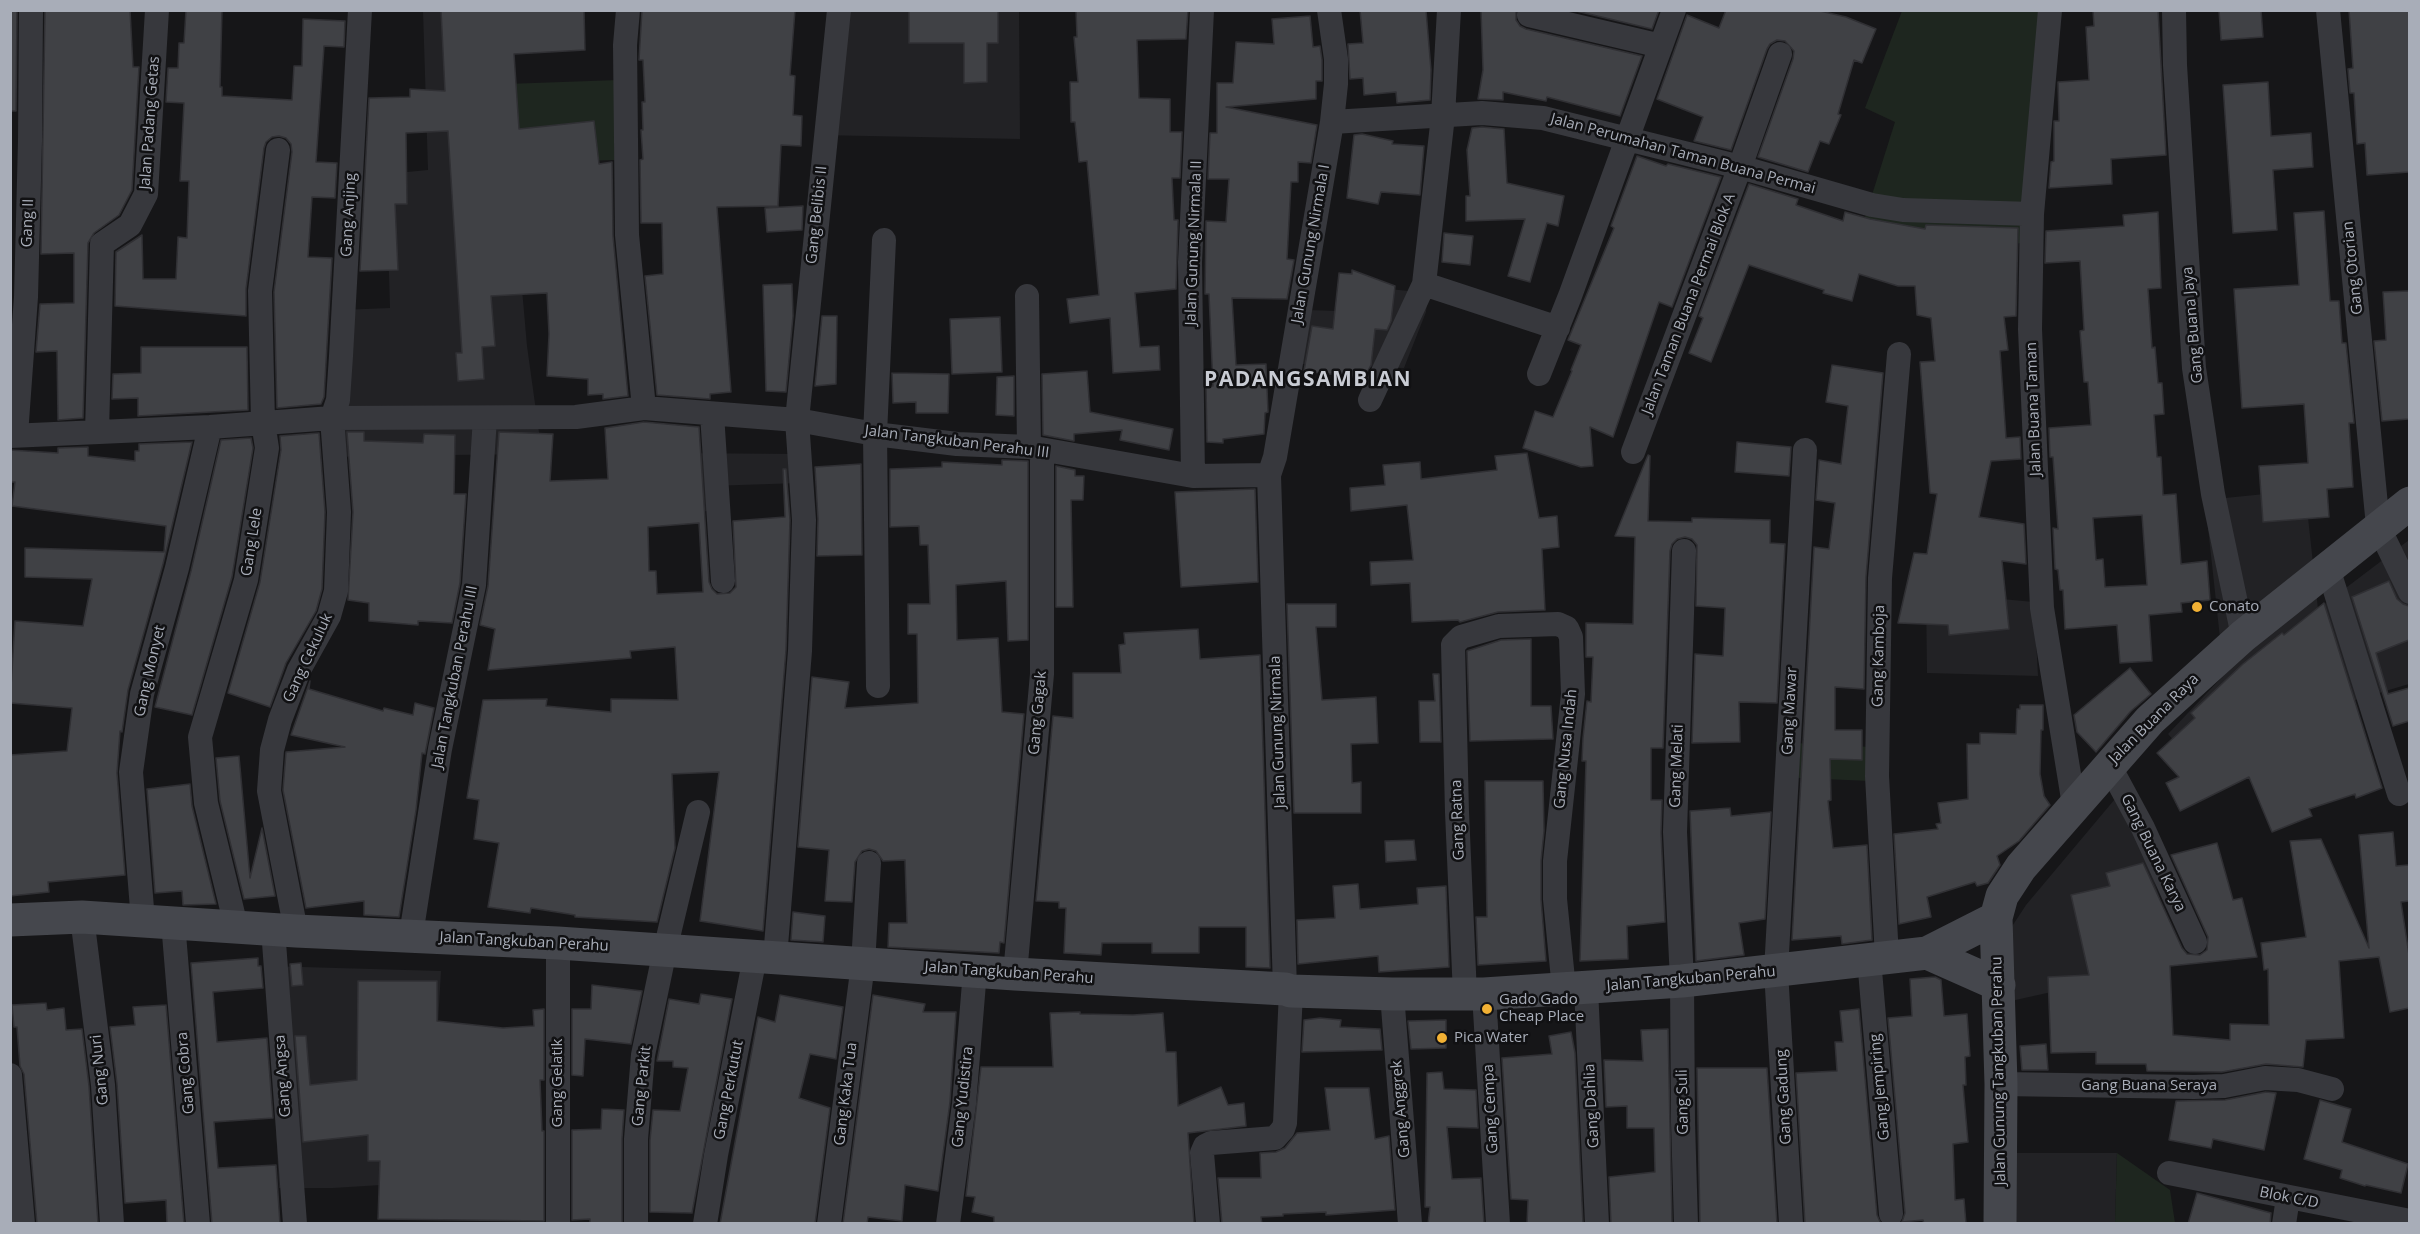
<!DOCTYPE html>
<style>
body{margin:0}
#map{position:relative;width:2420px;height:1234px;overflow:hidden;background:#161618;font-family:"Open Sans",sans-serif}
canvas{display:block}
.frame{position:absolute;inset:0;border:12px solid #a8adb8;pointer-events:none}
</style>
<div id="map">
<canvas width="2420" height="1234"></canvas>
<div class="frame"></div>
</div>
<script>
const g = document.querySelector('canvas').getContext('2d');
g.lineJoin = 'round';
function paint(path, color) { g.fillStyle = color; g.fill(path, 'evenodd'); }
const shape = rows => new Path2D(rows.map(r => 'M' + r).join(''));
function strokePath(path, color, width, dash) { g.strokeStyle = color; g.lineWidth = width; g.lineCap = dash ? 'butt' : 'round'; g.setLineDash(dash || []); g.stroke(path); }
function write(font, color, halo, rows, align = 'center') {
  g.font = font + ' "Open Sans",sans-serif'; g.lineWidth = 5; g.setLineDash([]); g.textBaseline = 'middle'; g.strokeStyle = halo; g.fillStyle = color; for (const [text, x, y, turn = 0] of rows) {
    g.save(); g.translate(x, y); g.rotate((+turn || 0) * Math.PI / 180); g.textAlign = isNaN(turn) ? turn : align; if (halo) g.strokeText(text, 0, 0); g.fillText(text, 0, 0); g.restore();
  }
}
paint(shape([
 [423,11,504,11,511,163,527,346,542,454,448,455,391,452,336,458,340,310,390,308,386,174,428,170],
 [838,11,1019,11,1020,139,818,135],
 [1341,284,1428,293,1426,312,1404,368,1301,364,1306,310,1339,311],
 [669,453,800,454,800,483,710,486,711,511,671,513],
 [2305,490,2318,609,2409,540,2410,627,2407,628,2409,634,2409,684,2352,701,2209,780,2168,734,2224,675,2205,500],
 [1926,592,2034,602,2038,676,1927,673],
 [2120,793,2147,858,2179,960,2092,983,1993,1005,1973,986,2026,905],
 [268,966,441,971,429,1182,333,1188,279,1188],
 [2001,1153,2117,1153,2115,1223,2000,1224]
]), '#222225');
paint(shape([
 [1902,11,2062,11,2034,242,1956,249,1859,236,1895,122,1865,108],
 [618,80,614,130,615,160,511,163,506,84],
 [1776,742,1871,747,1870,781,1777,777],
 [2117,1153,2170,1190,2175,1223,2115,1223]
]), '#1e261f');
const building = shape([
 [10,10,17,10,16,111,10,111,10,10],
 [45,10,130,10,133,67,139,67,132,190,119,215,94,233,88,243,83,418,58,420,57,351,36,352,40,304,74,303,74,253,41,254,45,10],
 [186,10,222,10,220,87,222,87,222,96,292,100,294,66,302,66,303,19,345,21,344,47,324,46,316,162,337,163,335,198,312,197,308,257,332,258,324,397,321,404,277,408,274,292,292,152,291,144,286,138,279,136,272,137,266,142,264,148,246,289,246,316,115,306,116,252,142,235,143,279,176,279,178,237,187,238,189,181,180,181,184,103,166,102,168,68,178,68,179,43,184,43,186,10],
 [441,10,584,10,585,50,514,54,519,129,594,121,599,164,612,162,613,236,628,396,603,399,603,394,588,395,588,379,547,376,549,334,547,293,491,296,495,346,482,347,484,379,458,381,456,353,462,353,448,131,406,133,407,204,395,204,398,270,360,271,369,98,410,97,410,89,445,91,441,10],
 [642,10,795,10,790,75,795,76,793,115,802,116,801,146,781,145,778,206,717,207,731,392,710,394,710,399,657,395,645,276,663,274,662,223,641,223,640,160,643,159,641,130,643,130,642,102,645,102,643,60,639,60,642,10],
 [909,10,998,10,998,43,987,43,987,82,964,83,964,43,909,43,909,10],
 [1076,10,1188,10,1186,39,1137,40,1139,98,1170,99,1170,132,1182,132,1180,178,1172,178,1174,220,1178,220,1176,289,1135,293,1140,347,1159,346,1160,370,1113,373,1110,318,1070,323,1067,299,1099,295,1087,161,1079,162,1075,122,1071,122,1070,82,1078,82,1074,37,1077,37,1076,10],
 [1360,10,1426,10,1431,70,1430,100,1397,103,1396,92,1364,95,1363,78,1350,79,1348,44,1363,43,1360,10],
 [1481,10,1516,10,1516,20,1520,26,1526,29,1642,56,1620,116,1547,97,1546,101,1503,92,1503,100,1478,99,1483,70,1481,10],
 [1572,10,1659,10,1652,29,1572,10],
 [1726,10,1816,10,1846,17,1876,29,1862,63,1854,60,1838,114,1841,115,1829,144,1820,141,1808,172,1758,157,1793,59,1794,51,1785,41,1777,40,1770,44,1767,49,1731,150,1694,141,1703,117,1657,99,1687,15,1719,28,1726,10],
 [2093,10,2158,10,2166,155,2111,159,2112,184,2049,188,2051,162,2054,161,2054,121,2059,121,2058,82,2089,80,2086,27,2094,26,2093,10],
 [2219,10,2261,10,2263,37,2221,40,2219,10],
 [2349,10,2409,10,2409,172,2367,175,2365,143,2357,144,2354,93,2350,93,2348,69,2353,68,2349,10],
 [1310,16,1313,47,1320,46,1322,60,1322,81,1316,81,1316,99,1226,107,1317,125,1311,163,1298,162,1298,182,1291,182,1287,259,1294,260,1287,299,1232,298,1236,365,1266,364,1268,412,1265,413,1264,434,1223,439,1223,443,1207,442,1206,386,1213,386,1209,294,1205,294,1206,221,1226,222,1229,179,1208,179,1210,133,1217,133,1217,83,1233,83,1236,42,1274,44,1272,19,1310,16],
 [2268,82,2271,136,2311,133,2313,167,2273,170,2277,230,2233,233,2223,85,2268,82],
 [1482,127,1504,129,1507,183,1564,196,1558,226,1547,223,1530,282,1508,276,1525,219,1466,221,1466,196,1470,196,1467,150,1472,128,1482,127],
 [1362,134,1393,141,1392,144,1424,146,1420,195,1381,192,1378,204,1347,198,1354,135,1362,134],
 [1637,156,1666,166,1668,164,1721,177,1672,307,1659,302,1613,437,1590,427,1593,466,1581,467,1523,448,1535,411,1553,417,1572,371,1571,370,1581,345,1568,340,1614,228,1611,226,1637,156],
 [1749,184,1798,199,1796,205,1843,221,1845,212,1870,219,1925,229,1926,225,2018,228,2016,316,2004,317,2008,350,2000,351,2006,438,2020,437,2021,459,1991,461,1979,517,2024,524,2026,564,2002,561,2009,629,1949,635,1948,625,1898,623,1914,553,1927,554,1937,494,1930,493,1920,362,1935,361,1931,318,1917,315,1915,286,1898,286,1859,274,1852,301,1823,293,1824,290,1749,265,1711,362,1689,353,1703,318,1699,316,1749,184],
 [803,206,802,230,767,232,765,208,803,206],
 [2324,211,2330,301,2339,301,2342,343,2346,343,2354,423,2349,423,2353,487,2327,489,2329,517,2263,522,2259,466,2308,463,2304,404,2242,408,2234,289,2299,285,2294,213,2324,211],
 [2158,212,2161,288,2148,289,2152,348,2155,347,2158,383,2162,383,2164,414,2154,415,2157,457,2161,457,2163,495,2176,494,2181,564,2207,561,2210,600,2181,603,2182,612,2149,615,2152,661,2120,663,2117,625,2065,629,2063,590,2060,590,2058,570,2055,569,2053,528,2058,529,2053,457,2050,457,2049,428,2091,425,2088,382,2084,382,2080,331,2084,330,2080,261,2045,263,2046,231,2124,226,2123,215,2158,212],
 [2142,515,2147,585,2105,587,2103,559,2096,560,2093,518,2142,515],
 [1444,233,1473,236,1470,265,1442,262,1444,233],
 [1352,270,1395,286,1391,321,1387,330,1375,329,1371,365,1364,378,1304,371,1312,326,1333,329,1339,273,1352,274,1352,270],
 [792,284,793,316,786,392,766,391,763,285,792,284],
 [2409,291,2409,419,2382,421,2374,341,2386,340,2383,292,2409,291],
 [822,316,837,316,836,384,815,386,822,316],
 [1000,317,1002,372,952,374,950,319,1000,317],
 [141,347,247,347,248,410,138,416,138,398,112,399,113,374,141,373,141,347],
 [1832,365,1883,373,1866,577,1864,689,1835,687,1835,730,1862,730,1862,760,1830,759,1831,800,1828,801,1833,848,1867,845,1872,940,1842,944,1841,936,1792,940,1814,547,1829,549,1835,503,1816,500,1819,460,1841,464,1848,406,1826,402,1832,365],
 [1087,371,1090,412,1173,429,1169,450,1120,440,1122,430,1074,434,1074,441,1043,435,1042,374,1087,371],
 [892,373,949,374,948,413,916,413,916,402,893,403,892,373],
 [1014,376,1014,416,996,415,997,377,1014,376],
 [644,422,699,427,709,582,712,589,717,594,730,593,736,587,733,521,785,517,783,469,786,469,790,520,786,650,763,931,700,921,719,772,672,774,675,848,657,922,575,917,575,915,531,908,530,913,488,907,499,843,474,839,479,800,467,798,483,700,547,699,546,706,611,712,611,699,678,700,675,647,630,651,631,658,488,670,495,629,480,625,488,586,499,432,553,434,550,481,608,479,605,428,644,422],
 [699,523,703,592,657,594,656,571,649,571,648,527,699,523],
 [347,432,364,432,364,441,423,443,424,434,455,435,454,494,466,494,460,583,452,623,418,621,418,625,369,621,369,603,348,600,353,512,347,432],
 [319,433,325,512,322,589,316,611,286,663,270,707,228,693,260,582,281,450,280,436,319,433],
 [251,438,253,448,232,577,192,715,155,707,191,571,221,440,251,438],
 [192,442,163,564,128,690,122,732,120,731,117,773,125,875,48,882,49,892,10,896,10,755,67,751,72,708,10,703,15,621,83,626,92,579,25,577,25,548,164,552,166,526,12,506,15,482,10,482,10,450,58,453,58,448,88,447,88,456,135,461,135,451,139,451,139,444,192,442],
 [1737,442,1791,447,1789,476,1735,472,1737,442],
 [1527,453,1539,518,1557,516,1559,547,1542,549,1545,610,1498,612,1460,622,1458,620,1412,622,1410,583,1371,585,1370,562,1413,560,1407,505,1351,511,1350,488,1385,485,1383,465,1420,462,1421,479,1497,470,1495,456,1527,453],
 [1648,455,1650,456,1648,521,1692,522,1692,518,1770,520,1770,543,1785,544,1777,703,1739,702,1740,742,1692,743,1695,654,1723,656,1725,608,1696,606,1697,545,1692,539,1685,537,1677,539,1672,544,1670,551,1663,748,1651,748,1651,800,1662,800,1661,833,1665,922,1627,926,1628,959,1580,961,1586,761,1582,761,1583,738,1587,701,1591,702,1593,657,1586,657,1586,623,1633,624,1635,537,1615,536,1648,455],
 [1002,460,1028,461,1028,640,1008,641,1006,581,956,585,957,640,998,638,1002,712,1024,714,1004,943,1000,942,999,953,888,947,889,923,907,923,905,860,883,861,876,851,869,849,862,851,855,862,852,902,825,901,829,850,798,847,812,677,849,682,845,708,918,703,917,634,908,634,908,604,930,604,928,545,920,545,919,526,890,527,890,469,942,467,942,462,1002,465,1002,460],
 [861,464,862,555,817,556,818,519,815,467,861,464],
 [1056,466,1075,470,1075,476,1084,476,1083,500,1071,500,1073,607,1056,607,1056,466],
 [1255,489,1258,582,1181,587,1175,492,1255,489],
 [2389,581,2397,599,2403,604,2409,606,2409,640,2376,653,2388,694,2409,688,2409,721,2393,726,2352,597,2389,581],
 [2324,603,2382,788,2356,798,2355,794,2309,809,2312,816,2272,832,2249,777,2180,811,2166,783,2179,777,2157,753,2195,718,2191,713,2243,664,2282,633,2284,635,2324,603],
 [1287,604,1336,604,1336,627,1316,627,1322,700,1376,697,1378,743,1351,744,1352,783,1361,782,1361,813,1294,813,1287,604],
 [1198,629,1200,659,1260,655,1270,968,1246,967,1246,927,1199,927,1199,953,1152,953,1152,943,1102,943,1101,955,1064,953,1066,908,1059,908,1059,902,1036,901,1053,716,1073,718,1073,673,1121,673,1119,645,1125,644,1124,633,1198,629],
 [1531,639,1531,706,1551,706,1553,739,1470,741,1467,651,1501,640,1531,639],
 [2130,668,2151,694,2131,711,2096,752,2077,732,2074,715,2130,668],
 [1433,674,1439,674,1441,742,1420,742,1419,701,1435,701,1433,674],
 [310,681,309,689,383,711,384,708,413,715,415,703,434,708,425,754,422,753,416,810,399,917,364,915,364,901,306,908,283,790,286,752,345,747,291,735,310,681],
 [2020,705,2043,705,2043,730,2041,730,2040,774,2044,796,2050,805,2019,841,1997,856,2000,865,1988,883,1977,886,1975,882,1927,897,1931,917,1899,924,1894,834,1938,829,1936,824,1941,823,1938,803,1968,799,1967,744,1980,744,1980,733,2016,734,2017,709,2020,709,2020,705],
 [239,756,250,878,262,828,275,896,244,899,220,801,216,758,239,756],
 [1485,781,1543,781,1544,831,1541,861,1541,899,1546,961,1478,965,1476,917,1487,917,1485,781],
 [190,784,192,806,216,904,183,905,182,891,155,893,147,789,190,784],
 [1730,808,1731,816,1771,812,1765,919,1739,923,1744,955,1696,961,1690,811,1730,808],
 [2393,832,2396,866,2409,865,2409,901,2401,902,2409,955,2409,1008,2390,1012,2379,957,2339,961,2344,1038,2306,1040,2303,1067,2266,1064,2222,1072,2147,1071,2146,1064,2096,1064,2096,1052,2051,1053,2048,977,2089,975,2071,895,2110,886,2106,873,2143,863,2182,948,2187,954,2200,955,2207,950,2208,937,2171,855,2217,843,2233,900,2242,898,2257,957,2170,966,2173,1035,2230,1040,2230,1024,2269,1025,2268,969,2264,970,2261,943,2306,937,2290,841,2321,839,2369,948,2359,835,2393,832],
 [1414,840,1416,860,1386,862,1385,841,1414,840],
 [1358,884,1360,909,1418,904,1417,888,1446,886,1449,967,1379,972,1378,956,1298,964,1297,920,1335,918,1333,886,1358,884],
 [793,912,825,916,823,942,791,940,793,912],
 [258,958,258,966,261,966,263,988,213,992,217,1042,267,1038,273,1118,214,1122,218,1168,276,1165,280,1224,212,1224,191,963,258,958],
 [301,963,303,985,292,986,290,964,301,963],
 [1935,977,1941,980,1944,1016,1967,1014,1970,1056,1965,1057,1966,1085,1963,1085,1968,1142,1953,1144,1955,1200,1964,1199,1966,1224,1924,1224,1923,1220,1902,1222,1905,1213,1888,1018,1912,1016,1910,979,1935,977],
 [358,981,437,981,437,1021,503,1028,534,1026,533,1010,544,1009,544,1080,540,1080,542,1131,544,1131,544,1221,378,1219,380,1161,368,1161,368,1135,303,1142,295,1036,306,1036,310,1085,357,1080,358,981],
 [592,985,642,991,631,1044,585,1039,583,1076,572,1075,572,1009,591,1009,592,985],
 [701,994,732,999,692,1213,650,1212,650,1140,653,1110,680,1111,688,1068,673,1067,673,1061,657,1061,669,999,699,1004,701,994],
 [780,995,843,1007,836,1059,810,1054,799,1098,830,1108,815,1224,720,1224,758,1017,775,1022,780,995],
 [873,995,925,1004,923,1012,956,1012,950,1102,938,1191,905,1185,902,1221,868,1217,867,1224,843,1224,873,995],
 [46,1003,47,1010,64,1008,66,1030,82,1029,89,1086,98,1224,37,1224,24,1074,20,1066,17,1027,14,1027,12,1005,46,1003],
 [166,1005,184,1224,167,1224,166,1200,125,1203,117,1084,110,1027,135,1025,133,1007,166,1005],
 [1859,1009,1877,1215,1881,1224,1805,1224,1796,1073,1837,1071,1835,1042,1843,1042,1840,1011,1859,1009],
 [1080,1012,1080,1014,1133,1015,1163,1013,1166,1052,1176,1052,1178,1106,1221,1087,1228,1105,1244,1103,1246,1126,1188,1133,1194,1224,994,1224,994,1217,972,1212,975,1197,966,1196,981,1067,1053,1067,1050,1013,1080,1012],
 [1320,1018,1341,1020,1340,1027,1380,1029,1382,1050,1302,1052,1304,1020,1320,1018],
 [1446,1020,1446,1048,1411,1049,1408,1021,1446,1020],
 [1668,1029,1672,1224,1611,1224,1609,1177,1655,1172,1654,1128,1627,1128,1627,1106,1606,1107,1604,1060,1643,1061,1641,1030,1668,1029],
 [1571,1032,1575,1053,1583,1224,1527,1224,1528,1200,1511,1199,1502,1058,1552,1054,1549,1036,1571,1032],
 [2046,1044,2048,1070,2022,1070,2020,1046,2046,1044],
 [1697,1068,1767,1068,1777,1224,1700,1224,1697,1068],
 [1442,1072,1444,1089,1476,1090,1478,1128,1447,1127,1452,1179,1481,1178,1484,1224,1428,1224,1430,1207,1425,1207,1427,1073,1442,1072],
 [1325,1088,1369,1088,1375,1139,1389,1136,1395,1210,1326,1215,1326,1212,1283,1214,1283,1216,1261,1217,1262,1224,1222,1224,1218,1178,1261,1178,1260,1153,1276,1152,1285,1148,1297,1133,1330,1130,1325,1088],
 [2266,1092,2276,1093,2264,1150,2213,1139,2211,1148,2169,1140,2176,1101,2225,1100,2266,1092],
 [2320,1100,2351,1109,2342,1142,2408,1164,2401,1193,2366,1185,2365,1186,2340,1178,2342,1170,2304,1159,2320,1100],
 [602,1109,624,1110,622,1139,622,1223,590,1223,590,1219,572,1220,572,1130,601,1129,602,1109],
 [2197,1193,2271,1213,2270,1224,2188,1224,2197,1193]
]);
paint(building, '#404145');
strokePath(building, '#303034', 1.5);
strokePath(shape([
 [628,10,625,45,627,235,644,408],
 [2050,10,2032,214,2030,329,2042,608,2074,805],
 [2174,10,2175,65,2194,368,2213,494,2243,636],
 [2328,10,2378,526,2410,592],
 [1529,15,1661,46],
 [1332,122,1482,113,1543,118,1740,167,1872,205,1903,210,2032,214],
 [1424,284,1558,328],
 [1027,296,1029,447],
 [1539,374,1570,296,1674,10],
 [1370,400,1424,284,1443,116,1449,10],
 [712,414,723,581],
 [97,432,102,244,130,225,146,194,157,10],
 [16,435,26,297,30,141,31,10],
 [10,436,210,427,332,418,576,417,644,408,797,420,875,434,957,444,1029,447,1193,476,1269,475],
 [1633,452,1740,167,1780,54],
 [1193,476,1190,262,1202,10],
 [1684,551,1675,832,1682,981,1683,1122,1686,1224],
 [2328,568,2399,794],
 [878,686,875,434,884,240],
 [2109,765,2143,828,2195,942],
 [82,917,103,1085,112,1224],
 [143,921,131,772,142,694,177,568,210,427],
 [173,922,198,1224],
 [236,926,206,803,200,737,246,580,267,448,263,422,260,291,278,150],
 [273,929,295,1224],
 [296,931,269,791,272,750,280,720,299,670,329,616,336,591,339,512,332,418,338,400,341,356,360,10],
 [411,935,440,749,474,585,485,418],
 [558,943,558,1224],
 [1887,957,1877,776,1880,578,1899,354],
 [775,958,800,651,804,520,797,420,839,10],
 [1869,959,1891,1214],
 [1015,974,1042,674,1042,451],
 [1586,988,1597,1224],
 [1285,989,1269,475,1275,457,1332,122,1336,84,1336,59,1329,10],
 [1392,994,1410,1224],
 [1484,994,1498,1224],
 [1465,995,1457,812,1453,645,1461,637,1499,626,1558,624,1567,628,1571,637,1573,694,1555,861,1555,899,1564,989],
 [10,1075,23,1224],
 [2001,1084,2194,1087,2224,1086,2265,1078,2298,1080,2332,1089],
 [2169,1173,2410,1221],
 [636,1224,636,1139,643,1055,665,950,698,812],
 [705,1224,716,1155,755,957],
 [829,1224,863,964,869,863],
 [948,1224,964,1104,975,971],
 [1208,1224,1202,1153,1205,1146,1211,1143,1275,1138,1283,1129,1285,1123,1291,991],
 [1791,1224,1776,971,1805,450],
 [2284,1224,2288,1198]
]), '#37383d', 24);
strokePath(shape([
 [10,920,82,917,296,931,558,943,1015,974,1285,989,1291,991,1392,994,1484,994,1682,981,1927,953,1999,985],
 [1927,953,1996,918],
 [2000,1224,2001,1084,1996,918,2002,896,2021,867,2150,720,2243,636,2410,503]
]), '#45474d', 33);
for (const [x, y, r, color] of [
 [2197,607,6,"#f2b134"],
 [1487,1009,6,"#f2b134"],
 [1442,1038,6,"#f2b134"]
]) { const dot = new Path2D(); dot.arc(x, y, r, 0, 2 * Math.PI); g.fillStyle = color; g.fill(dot); strokePath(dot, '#111113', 2); }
write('15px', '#a8adb8', '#111113', [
 ["Jalan Padang Getas",150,123,-86],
 ["Jalan Perumahan Taman Buana Permai",1683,154,15],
 ["Gang Anjing",349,215,-87],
 ["Gang Belibis II",817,215,-84],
 ["Gang II",28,223,-88],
 ["Jalan Gunung Nirmala II",1194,243,-88],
 ["Jalan Gunung Nirmala I",1311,244,-80],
 ["Gang Otorian",2353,268,-96],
 ["Jalan Taman Buana Permai Blok A",1689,304,-69],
 ["Gang Buana Jaya",2193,325,-95],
 ["Jalan Buana Taman",2034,409,-92],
 ["Jalan Tangkuban Perahu III",957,442,7],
 ["Gang Lele",252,542,-81],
 ["Gang Kamboja",1879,656,-89],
 ["Gang Cekuluk",308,658,-65],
 ["Gang Monyet",150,671,-77],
 ["Jalan Tangkuban Perahu III",455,677,-79],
 ["Gang Mawar",1790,711,-87],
 ["Gang Gagak",1038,713,-85],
 ["Jalan Buana Raya",2154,719,-45],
 ["Jalan Gunung Nirmala",1278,732,-92],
 ["Gang Nusa Indah",1566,749,-84],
 ["Gang Melati",1677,766,-88],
 ["Gang Ratna",1458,820,-92],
 ["Gang Buana Karya",2153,853,64],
 ["Jalan Tangkuban Perahu",524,942,3],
 ["Jalan Tangkuban Perahu",1009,973,4],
 ["Jalan Tangkuban Perahu",1691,979,-5],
 ["Gang Nuri",100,1070,-96],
 ["Jalan Gunung Tangkuban Perahu",1999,1071,-91],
 ["Gang Cobra",186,1073,-95],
 ["Gang Angsa",283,1076,-94],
 ["Gang Gelatik",558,1083,-90],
 ["Gang Parkit",642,1086,-84],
 ["Gang Buana Seraya",2149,1086],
 ["Gang Jempiring",1880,1087,-95],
 ["Gang Perkutut",729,1090,-79],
 ["Gang Kaka Tua",846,1094,-83],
 ["Gang Yudistira",963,1097,-84],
 ["Gang Gadung",1784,1097,-93],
 ["Gang Suli",1683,1102,-91],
 ["Gang Dahlia",1592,1106,-93],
 ["Gang Anggrek",1401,1109,-95],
 ["Gang Cempa",1491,1109,-93],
 ["Blok C/D",2289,1198,11]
]);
write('15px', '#a8adb8', '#111113', [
 ["Conato",2209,607],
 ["Gado Gado",1499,1000],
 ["Cheap Place",1499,1017],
 ["Pica Water",1454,1038]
], 'left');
g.letterSpacing = '1.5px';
write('bold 21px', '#c9ccd4', '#111113', [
 ["PADANGSAMBIAN",1308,380]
]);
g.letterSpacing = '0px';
</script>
